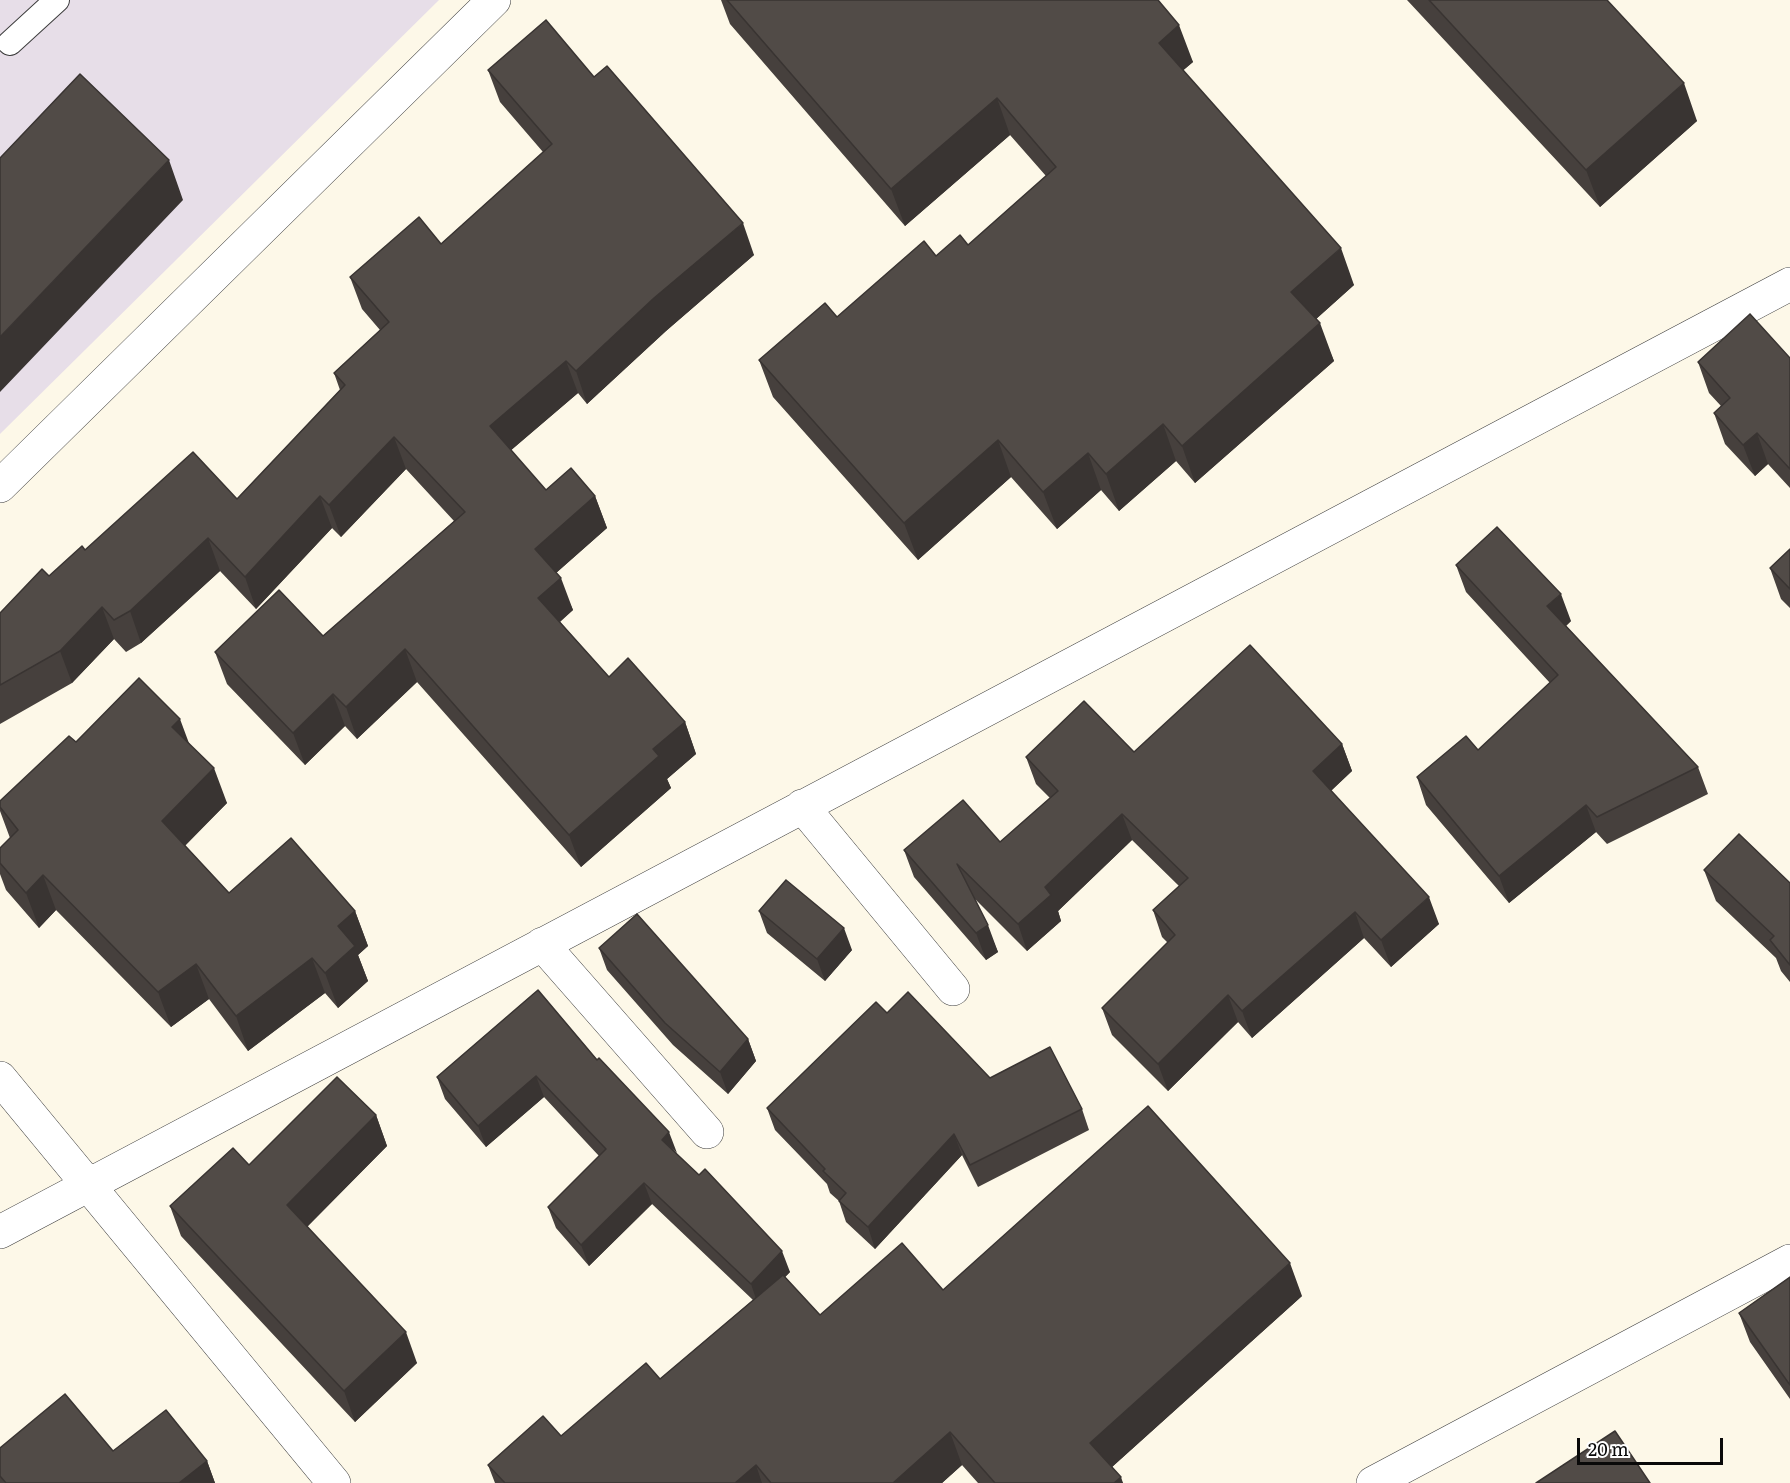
<!DOCTYPE html>
<style>
body{margin:0}
#map{position:relative;width:1790px;height:1483px;overflow:hidden;background:#fdf8e8;font-family:Literata,serif}
canvas{display:block}
.scale{position:absolute;left:1577px;top:1438px;width:146px;height:27px;box-sizing:border-box;border:3px solid #090909;border-top:0;padding-left:8px;font-size:18px;line-height:21px;white-space:nowrap;color:#090909;-webkit-text-stroke:4px #fff;paint-order:stroke}
</style>
<div id="map">
<canvas width="1790" height="1483"></canvas>
<div class="scale">20 m</div>
</div>
<script>
const g = document.querySelector('canvas').getContext('2d');
g.lineJoin = 'round';
function paint(path, color) { g.fillStyle = color; g.fill(path, 'evenodd'); }
const shape = rows => new Path2D(rows.map(r => 'M' + r).join(''));
function strokePath(path, color, width, dash) { g.strokeStyle = color; g.lineWidth = width; g.lineCap = dash ? 'butt' : 'round'; g.setLineDash(dash || []); g.stroke(path); }
paint(shape([
 [0,0,439,0,0,434]
]), '#e7dee8');
const service = shape([
 [10,43,57,0]
]);
const minor = shape([
 [0,486,494,0],
 [802,806,953,989],
 [542,944,707,1132],
 [0,1078,334,1483],
 [0,1232,1790,284],
 [1373,1483,1790,1261]
]);
strokePath(service, '#3c3c3c', 26);
strokePath(minor, '#3c3c3c', 34);
strokePath(service, '#fff', 24);
strokePath(minor, '#fff', 33);
paint(shape([
 [721,0,1158,0,1193,62,1183,70,1354,285,1316,319,1334,361,1195,483,1176,461,1119,511,1101,490,1057,529,1011,477,918,560,773,397,759,360,837,317,936,256,968,245,1046,176,1010,135,905,226,730,24],
 [1407,0,1607,0,1697,121,1600,207],
 [488,70,594,77,754,255,666,331,587,404,578,393,511,450,546,490,595,496,607,528,556,573,573,610,560,622,609,677,685,722,696,754,667,779,671,788,581,867,417,682,357,739,345,726,305,765,227,684,215,652,323,636,454,521,406,469,341,537,332,528,256,609,220,571,141,643,126,652,114,639,72,683,0,724,0,613,85,550,237,499,340,390,334,373,380,330,362,309,350,277,441,244,543,152,500,102],
 [1790,358,1790,488,1768,464,1755,476,1725,444,1714,413,1721,406,1709,393,1698,362],
 [1790,549,1790,608,1781,599,1770,568],
 [1456,565,1571,621,1566,626,1698,767,1708,794,1607,844,1596,832,1509,903,1426,805,1417,777,1478,750,1550,683,1466,592],
 [76,742,189,743,227,803,185,846,229,893,355,911,368,946,358,955,368,981,338,1008,325,993,248,1051,209,999,171,1027,56,910,39,928,6,890,0,874,0,848,10,838,0,811,0,801],
 [1342,744,1352,771,1331,791,1439,924,1391,967,1364,938,1252,1038,1238,1022,1168,1091,1112,1035,1102,1008,1168,943,1162,937,1153,910,1179,886,1132,840,1058,911,1061,921,1027,951,975,899,998,952,986,960,914,877,904,850,1000,842,1050,798,1036,784,1026,757],
 [1704,870,1790,883,1790,982,1781,971,1776,958,1716,901],
 [759,911,852,950,825,981,767,933],
 [599,948,748,1039,756,1061,728,1094,673,1045,607,970],
 [538,990,676,1153,790,1272,785,1277,820,1315,943,1290,1302,1296,1112,1467,1123,1483,978,1483,962,1465,942,1483,495,1483,488,1465,561,1436,660,1379,753,1300,652,1204,589,1266,556,1228,548,1207,599,1156,544,1097,486,1147,445,1099,437,1077],
 [887,1013,990,1078,1082,1109,1089,1130,978,1187,962,1155,875,1249,846,1222,839,1201,830,1193,827,1184,775,1130,767,1108],
 [376,1115,387,1146,307,1227,417,1363,355,1422,181,1236,170,1206,249,1165],
 [1790,1277,1790,1399,1750,1342,1739,1313],
 [0,1448,113,1451,207,1461,215,1483,0,1483]
]), '#46403d');
paint(shape([
 [1179,25,1193,62,1172,80,1159,43],
 [1684,83,1697,121,1600,207,1586,170],
 [997,98,1010,135,905,226,891,189],
 [169,160,183,200,0,392,0,337],
 [743,223,754,255,666,331,587,404,576,371,654,298],
 [1341,248,1354,285,1305,329,1291,292],
 [1320,323,1334,361,1195,483,1182,446],
 [566,361,578,393,502,458,490,426],
 [1163,424,1176,461,1119,511,1106,474],
 [1757,433,1768,464,1755,476,1743,445],
 [394,437,406,469,341,537,329,505],
 [998,440,1011,477,918,560,904,523],
 [1088,453,1101,490,1057,529,1043,492],
 [320,496,332,528,256,609,245,577],
 [595,496,607,528,547,581,535,549],
 [208,538,220,571,141,643,130,611],
 [561,578,573,610,550,630,538,598],
 [1561,594,1571,621,1557,634,1547,606],
 [102,607,114,639,72,683,60,651],
 [405,649,417,682,357,739,346,707],
 [333,694,345,726,305,765,293,733],
 [180,719,193,754,172,727],
 [685,722,696,754,667,779,671,788,581,867,569,835,653,749],
 [1342,744,1352,771,1323,798,1313,771],
 [214,768,227,803,174,856,162,821],
 [1586,805,1596,832,1509,903,1499,876],
 [1122,814,1132,840,1058,911,1061,921,1027,951,1018,924,1045,887],
 [43,875,56,910,39,928,26,893],
 [1429,897,1439,924,1391,967,1381,940],
 [355,911,368,946,358,955,368,981,338,1008,325,973,338,926],
 [1355,912,1364,938,1252,1038,1242,1011],
 [988,925,998,952,986,960,976,933],
 [844,928,852,950,825,981,817,959],
 [312,958,325,993,248,1051,236,1016],
 [196,964,209,999,171,1027,158,992],
 [1228,995,1238,1022,1168,1091,1158,1064],
 [748,1039,756,1061,728,1094,720,1072],
 [536,1076,544,1097,486,1147,478,1126],
 [376,1115,387,1146,298,1236,287,1205],
 [669,1132,677,1153,662,1140],
 [954,1134,962,1155,875,1249,868,1227],
 [644,1183,652,1204,589,1266,581,1245],
 [782,1251,790,1272,758,1305,751,1284],
 [1290,1263,1302,1296,1102,1476,1090,1443],
 [406,1332,417,1363,355,1422,344,1391],
 [950,1432,962,1465,942,1483,893,1483],
 [207,1461,215,1483,179,1483],
 [756,1465,762,1483,735,1483],
 [1121,1477,1123,1483,1114,1483]
]), '#393432');
const building = shape([
 [727,0,1158,0,1179,25,1159,43,1341,248,1291,292,1320,323,1182,446,1163,424,1106,474,1088,453,1043,492,998,440,904,523,759,360,825,303,837,317,924,241,936,256,960,235,968,245,1056,167,997,98,891,189,727,0],
 [1429,0,1607,0,1684,83,1586,170,1429,0],
 [546,20,594,77,607,66,743,223,654,298,576,371,566,361,490,426,546,490,571,468,595,496,535,549,561,578,538,598,609,677,628,658,685,722,653,749,659,756,569,835,405,649,346,707,333,694,293,733,215,652,279,590,323,636,465,512,394,437,329,505,320,496,245,577,208,538,130,611,114,620,102,607,60,651,0,685,0,613,42,569,49,576,82,546,85,550,193,452,237,499,345,385,334,373,389,322,350,277,419,217,441,244,552,144,488,70,546,20],
 [80,74,169,160,0,337,0,158,80,74],
 [1750,314,1790,358,1790,469,1757,433,1743,445,1714,413,1730,398,1698,362,1750,314],
 [1497,527,1561,594,1547,606,1698,767,1597,817,1586,805,1499,876,1417,777,1466,736,1478,750,1558,675,1456,565,1497,527],
 [1790,549,1790,589,1770,568,1790,549],
 [1250,645,1342,744,1313,771,1429,897,1381,940,1355,912,1242,1011,1228,995,1158,1064,1102,1008,1175,935,1153,910,1188,878,1122,814,1045,887,1051,895,1018,924,957,864,988,925,976,933,904,850,963,800,1000,842,1058,791,1026,757,1084,701,1134,752,1250,645],
 [139,678,180,719,172,727,214,768,162,821,229,893,291,838,355,911,338,926,355,946,325,973,312,958,236,1016,196,964,158,992,43,875,26,893,0,863,0,848,18,830,0,807,0,801,69,736,76,742,139,678],
 [1739,834,1790,883,1790,965,1770,940,1774,936,1704,870,1739,834],
 [786,880,844,928,817,959,759,911,786,880],
 [637,914,748,1039,720,1072,665,1023,599,948,637,914],
 [538,990,597,1060,599,1058,669,1132,662,1140,699,1175,705,1169,782,1251,751,1284,644,1183,581,1245,548,1207,606,1149,536,1076,478,1126,437,1077,538,990],
 [908,992,990,1078,1050,1047,1082,1109,970,1165,954,1134,868,1227,839,1201,846,1193,823,1171,825,1169,767,1108,876,1002,887,1013,908,992],
 [337,1077,376,1115,287,1205,406,1332,344,1391,170,1206,233,1148,249,1165,337,1077],
 [1148,1106,1290,1263,1090,1443,1121,1477,1114,1483,995,1483,950,1432,893,1483,771,1483,756,1465,735,1483,505,1483,488,1465,543,1416,561,1436,646,1363,660,1379,783,1275,820,1315,902,1243,943,1290,1148,1106],
 [1790,1277,1790,1385,1739,1313,1790,1277],
 [65,1394,113,1451,166,1410,207,1461,179,1483,6,1483,0,1476,0,1448,65,1394],
 [1615,1431,1650,1483,1536,1483,1615,1431]
]);
paint(building, '#514b47');
strokePath(building, '#393432', 1.5);
</script>
